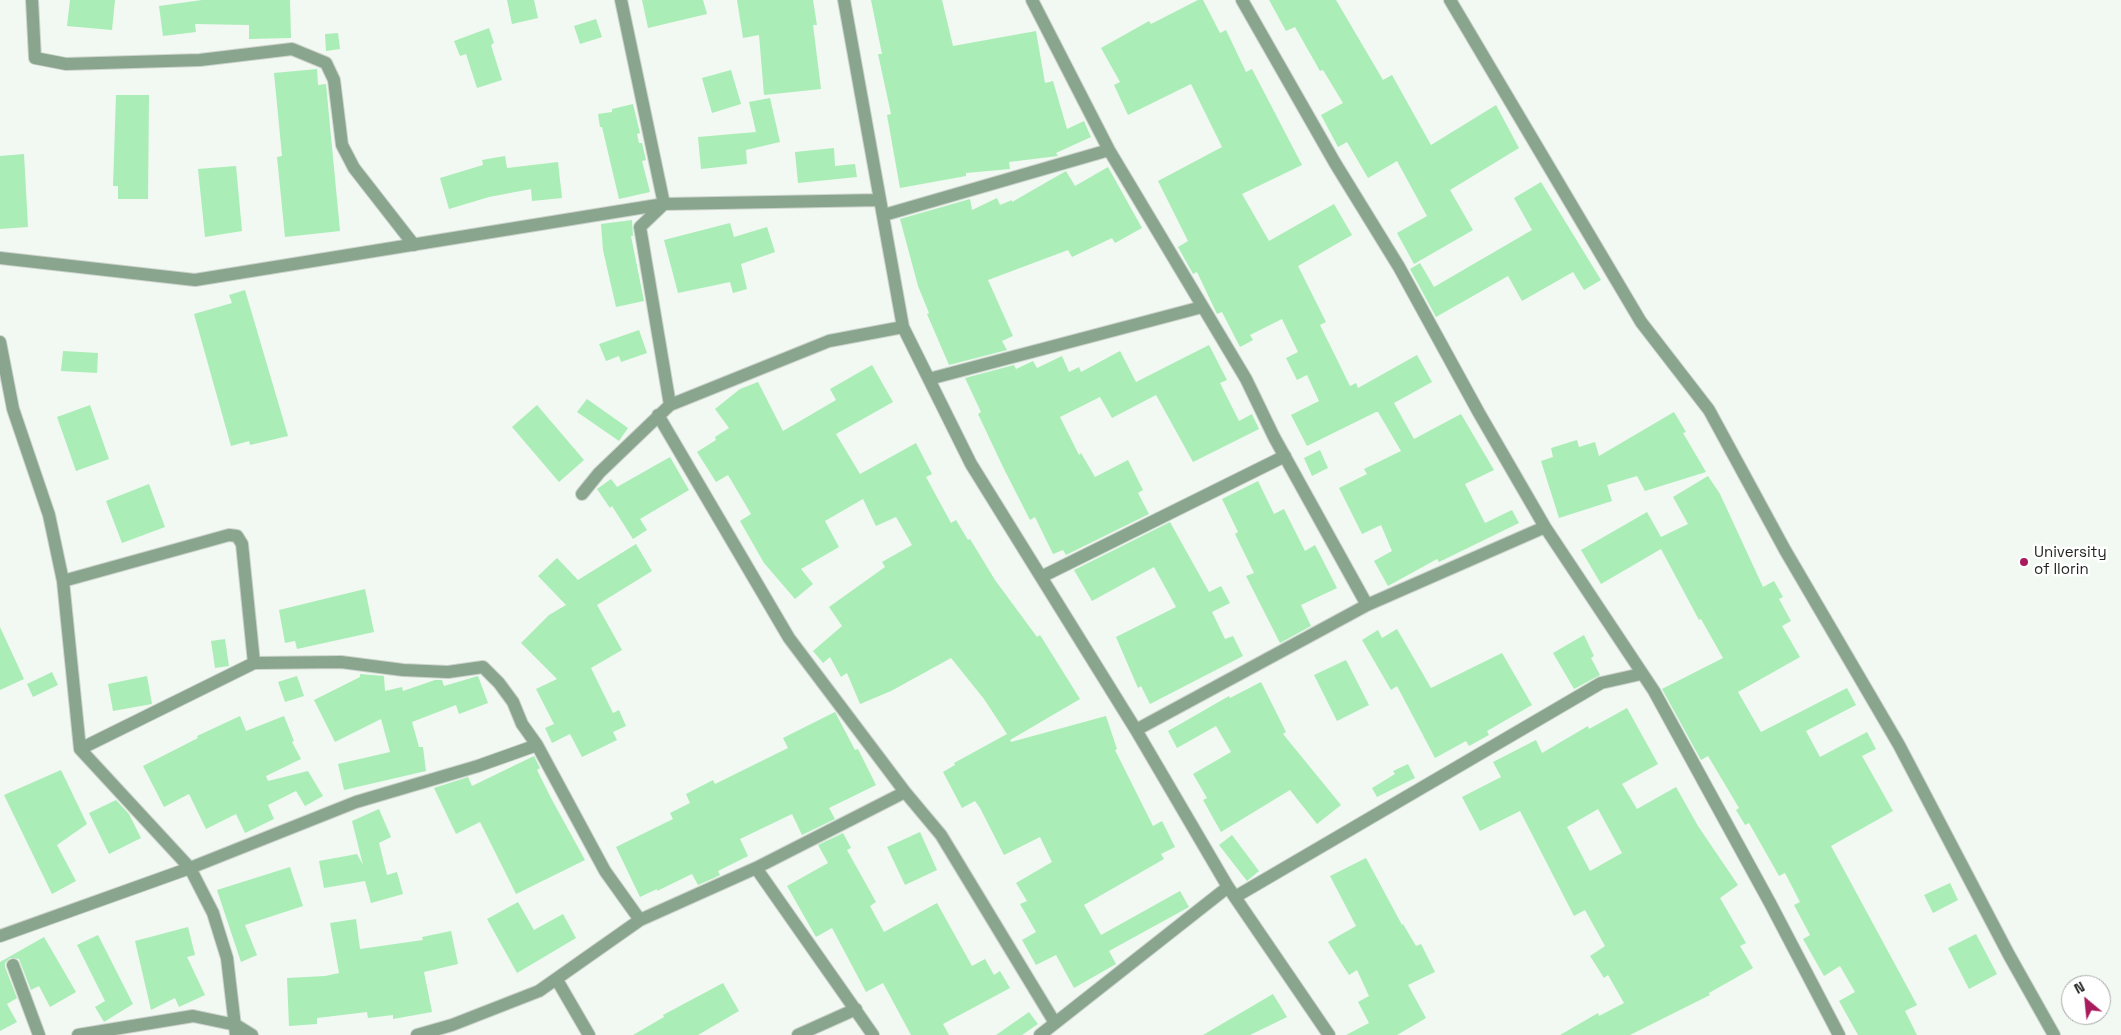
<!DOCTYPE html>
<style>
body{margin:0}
#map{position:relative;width:2121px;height:1035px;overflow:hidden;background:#f1f9f2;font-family:"Space Grotesk",sans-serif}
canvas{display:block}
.north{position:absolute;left:2061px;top:975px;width:50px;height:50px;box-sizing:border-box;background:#fff;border:1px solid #a6a7a6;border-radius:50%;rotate:332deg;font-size:14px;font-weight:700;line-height:20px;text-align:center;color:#212421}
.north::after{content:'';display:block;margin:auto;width:18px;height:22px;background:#a81b5c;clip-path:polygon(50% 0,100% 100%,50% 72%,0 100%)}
</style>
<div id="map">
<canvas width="2121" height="1035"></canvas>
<div class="north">N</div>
</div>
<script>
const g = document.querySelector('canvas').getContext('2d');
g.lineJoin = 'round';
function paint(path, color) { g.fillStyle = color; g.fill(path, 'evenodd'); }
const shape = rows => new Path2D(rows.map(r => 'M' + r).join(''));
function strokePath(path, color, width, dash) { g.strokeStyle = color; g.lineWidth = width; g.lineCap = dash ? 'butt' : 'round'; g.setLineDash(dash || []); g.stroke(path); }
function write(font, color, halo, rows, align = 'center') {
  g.font = font + ' "Space Grotesk",sans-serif'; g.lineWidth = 5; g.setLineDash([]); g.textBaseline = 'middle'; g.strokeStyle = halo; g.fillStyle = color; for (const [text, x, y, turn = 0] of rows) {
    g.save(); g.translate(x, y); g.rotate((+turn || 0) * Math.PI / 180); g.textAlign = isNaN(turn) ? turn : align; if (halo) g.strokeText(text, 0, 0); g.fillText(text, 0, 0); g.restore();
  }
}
paint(shape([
 [70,0,115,0,112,30,67,26],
 [202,0,290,0,291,38,249,39,249,25,195,24,196,32,163,36,159,6],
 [507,0,534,0,538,18,512,24],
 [642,0,703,0,707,14,648,28],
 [737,0,813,0,817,25,813,25,821,89,764,95,759,35,743,38],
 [871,0,942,0,953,46,1036,31,1045,83,1053,81,1067,129,1084,121,1091,137,1056,153,1058,156,1009,162,1010,169,966,173,966,176,900,188,887,115,891,114,878,54,882,54],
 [1198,0,1203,0,1220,33,1226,30,1246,72,1252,69,1302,165,1242,194,1269,241,1334,204,1352,235,1298,266,1326,322,1320,325,1350,386,1356,383,1358,388,1417,355,1432,382,1394,403,1414,439,1461,414,1494,470,1465,484,1485,523,1512,510,1519,523,1439,562,1437,559,1388,586,1374,561,1392,551,1381,525,1362,534,1339,488,1367,474,1364,469,1401,451,1378,412,1376,412,1307,446,1291,415,1319,401,1307,375,1297,380,1286,358,1298,352,1282,319,1250,335,1253,340,1240,347,1222,312,1217,314,1197,272,1193,274,1178,247,1188,241,1158,181,1222,147,1191,84,1128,115,1114,85,1120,82,1101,48,1149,21,1151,24],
 [1269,0,1336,0,1383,80,1392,75,1431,145,1496,105,1519,148,1450,190,1473,230,1414,264,1397,233,1427,216,1397,161,1368,178,1347,142,1338,147,1321,115,1343,103,1323,70,1320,71,1295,27,1286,31],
 [596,19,602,37,580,44,574,26],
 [489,28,494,43,491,45,502,80,477,88,466,54,460,56,454,41],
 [338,33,340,49,326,51,325,34],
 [317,69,318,85,326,84,340,231,285,237,277,157,282,156,274,73],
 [731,70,741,104,712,113,702,78],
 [116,95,149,95,148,199,118,199,118,186,113,186],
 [770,98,780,142,746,150,747,164,701,169,698,137,756,132,749,102],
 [633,104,640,133,637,134,639,143,642,143,646,160,642,161,650,192,619,199,602,127,600,127,598,114,612,112,612,109],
 [834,148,835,166,855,164,857,177,798,183,795,152],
 [24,154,28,227,0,229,0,156],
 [505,156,507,168,558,162,562,198,532,201,531,189,489,197,449,209,440,178,483,165,482,160],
 [236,166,242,231,205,237,198,169],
 [1108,167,1142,228,1115,243,1112,238,1072,257,1068,250,988,280,1013,336,1002,341,1007,350,949,365,927,314,929,313,918,286,900,219,970,199,972,210,997,198,1000,205,1012,200,1012,202,1066,171,1075,186],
 [1541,182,1601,280,1584,290,1573,272,1522,301,1508,276,1436,317,1410,269,1420,263,1434,287,1532,230,1514,198],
 [632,220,633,236,631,236,644,301,616,307,603,250,601,224],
 [730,223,734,237,767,227,775,252,741,264,747,289,733,293,730,282,678,293,664,240],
 [245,290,288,436,250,445,249,441,231,446,194,314,232,303,229,295],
 [639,330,647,353,621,362,619,356,606,361,599,344],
 [1209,345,1227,380,1220,383,1239,421,1252,414,1259,429,1193,462,1156,395,1112,418,1100,397,1060,417,1079,455,1081,453,1095,477,1128,460,1143,490,1138,493,1149,514,1066,555,1063,550,1053,554,1035,517,1030,520,1003,467,978,414,981,412,965,378,1014,365,1016,369,1033,361,1037,368,1062,356,1069,372,1079,367,1081,372,1120,351,1136,382],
 [63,351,98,353,97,373,61,371],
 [872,365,893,402,836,434,860,474,916,443,932,474,926,477,951,523,956,520,968,540,970,539,995,580,1037,637,1040,635,1080,699,1010,740,1009,738,1011,742,1106,716,1117,749,1115,750,1153,826,1162,821,1175,847,1161,854,1164,859,1084,905,1101,935,1180,891,1189,907,1109,951,1116,964,1074,988,1056,955,1036,965,1022,940,1036,932,1020,904,1027,901,1016,883,1052,862,1040,837,1004,855,980,808,975,801,962,808,943,772,955,765,954,763,1007,734,984,699,951,658,891,691,860,704,847,673,841,677,830,657,823,663,813,651,842,626,829,607,885,567,882,562,912,545,896,517,876,526,863,499,825,521,839,547,801,569,813,584,795,599,764,563,740,521,751,514,728,475,716,482,697,452,716,440,715,437,729,428,715,409,740,389,758,382,783,431,836,400,830,389],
 [587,399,628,428,619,441,577,412],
 [90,405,109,459,76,471,57,417],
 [537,405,584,460,559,482,512,427],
 [1674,412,1686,432,1683,433,1706,472,1645,491,1637,476,1607,485,1612,501,1559,518,1541,461,1553,457,1551,448,1577,440,1579,447,1595,442,1599,456],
 [1320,450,1328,468,1312,476,1304,458],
 [670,457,689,490,640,519,647,530,633,539,612,506,610,508,597,489,611,479,617,487],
 [1708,476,1720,494,1763,587,1774,581,1783,597,1779,599,1791,621,1782,626,1800,657,1738,692,1761,732,1847,688,1856,705,1806,731,1820,757,1867,732,1876,749,1862,756,1893,811,1831,846,1917,1005,1905,1011,1917,1035,1858,1035,1839,1001,1855,992,1840,966,1824,976,1803,939,1810,935,1794,905,1800,902,1785,873,1779,876,1749,823,1745,825,1736,810,1739,808,1708,756,1701,760,1662,689,1723,658,1701,619,1699,620,1661,549,1601,584,1581,550,1647,512,1661,537,1688,524,1673,497],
 [1258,481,1274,514,1284,509,1305,551,1315,545,1337,588,1301,605,1311,626,1280,643,1246,576,1254,573,1235,534,1238,532,1222,499],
 [149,484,165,527,122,543,106,501],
 [1170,522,1209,592,1221,586,1230,603,1212,612,1225,639,1233,636,1243,656,1150,704,1141,686,1138,688,1116,637,1176,607,1154,567,1092,601,1074,570],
 [636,544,652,571,597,605,622,650,591,668,613,713,619,710,626,726,613,732,617,740,582,757,570,734,552,743,545,728,554,724,536,689,557,679,521,643,549,615,566,605,538,576,557,558,578,580],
 [365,589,374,632,297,649,295,641,285,643,279,610],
 [0,627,24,679,0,690],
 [1397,629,1431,688,1502,653,1532,705,1487,731,1489,735,1469,746,1466,741,1435,758,1397,686,1391,690,1362,640,1378,630,1382,638],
 [1584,635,1594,656,1591,658,1600,675,1574,689,1553,653],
 [225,639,229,666,215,668,211,641],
 [1346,660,1369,705,1337,721,1314,675],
 [52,672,58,685,33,697,27,684],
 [360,674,384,676,385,691,402,687,403,691,435,680,442,680,444,686,478,676,488,703,459,714,456,705,412,722,419,747,423,747,426,771,344,790,338,764,390,752,381,719,335,742,314,700,360,677],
 [147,676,152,704,113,711,108,684],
 [297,676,304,696,285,702,278,682],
 [1261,682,1286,732,1283,734,1341,805,1317,824,1290,790,1221,832,1203,800,1207,798,1193,774,1231,752,1216,726,1177,748,1168,731,1229,696,1230,698],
 [1627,708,1658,764,1622,784,1637,809,1676,787,1698,826,1738,885,1720,898,1746,943,1740,946,1753,968,1709,993,1710,995,1630,1035,1560,1035,1598,1013,1599,1016,1624,1003,1608,975,1604,978,1590,956,1605,946,1585,910,1574,916,1520,811,1480,831,1462,797,1501,777,1493,762,1536,740,1542,753,1588,726,1589,729],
 [1598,809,1622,853,1590,871,1567,827],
 [835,712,855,750,858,749,876,785,829,808,835,819,802,835,792,814,740,839,748,856,718,871,720,875,714,878,698,885,692,874,657,891,657,889,640,897,616,847,673,819,670,813,690,803,686,794,713,780,715,784,788,748,783,738],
 [240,716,246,731,284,716,294,741,292,742,301,759,266,776,268,781,308,771,323,796,305,806,296,791,268,805,274,819,245,833,236,814,206,829,189,794,164,807,143,766,198,738,197,736],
 [534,756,540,768,537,770,551,798,585,860,516,894,480,822,456,834,434,788,468,777,472,786],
 [1408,764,1415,778,1377,797,1372,788,1395,774,1393,771],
 [61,770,87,824,57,845,76,881,52,894,4,795],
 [116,800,129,814,141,838,109,854,89,813],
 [379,809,391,837,379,843,387,875,397,872,403,894,371,903,365,881,324,888,319,861,357,854,363,865,352,821],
 [920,832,937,870,905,885,887,847],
 [843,833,851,848,847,850,876,902,870,906,884,932,937,903,972,966,985,959,994,975,1000,971,1010,988,943,1024,949,1035,911,1035,883,983,866,992,832,928,816,937,787,886,828,863,818,845],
 [1232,835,1259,871,1247,881,1219,845],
 [1366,858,1402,925,1403,924,1416,946,1421,944,1435,972,1408,985,1426,1018,1397,1035,1346,1035,1369,1023,1358,1002,1369,996,1357,970,1349,975,1328,942,1356,926,1330,876],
 [290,867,303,906,245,925,257,955,241,962,217,890],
 [1950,883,1958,900,1933,913,1924,895],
 [518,902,534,930,563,914,576,938,517,973,487,919],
 [356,919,360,949,423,940,422,937,451,931,458,964,424,972,432,1012,393,1019,393,1015,368,1018,367,1012,317,1018,317,1024,289,1026,287,978,325,976,339,973,330,923],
 [188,927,195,955,187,957,205,995,179,1007,175,998,151,1010,135,941],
 [1976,934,1997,974,1969,989,1948,948],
 [98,935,133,1004,104,1022,95,1007,105,1001,77,945],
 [44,937,76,992,50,1007,39,986,31,990,19,959,10,958,5,963,5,967,17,998,7,1004,17,1022,0,1031,0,962],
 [723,983,739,1011,698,1035,633,1035,664,1017,663,1015],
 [1273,994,1287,1017,1250,1035,1203,1035],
 [1029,1012,1038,1024,1022,1035,996,1035]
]), '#aaedb6');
const street = shape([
 [32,0,35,58,66,64,200,60,292,49,326,63,334,80,342,145,354,168,414,245],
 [621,0,664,204,640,227,670,405],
 [844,0,903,327,971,464,1136,730,1228,887,1329,1035],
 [1032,0,1109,150,1246,379,1274,437,1367,605],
 [1242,0,1335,163,1399,267,1479,413,1545,527,1654,691,1770,903,1839,1035],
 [1450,0,1641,322,1709,410,1785,550,1899,745,2009,955,2054,1035],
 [884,215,1109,150],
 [0,258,195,280,664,204,880,200],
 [0,342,13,409,49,515,63,581,80,749,190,868,213,913,227,958,236,1035],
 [929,379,1202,307],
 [658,415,789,638,905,792,941,835,1055,1023],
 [582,494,599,473,670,405,829,341,903,327],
 [1041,577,1285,456],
 [63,581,229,535,237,536,242,544,254,663],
 [1136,730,1367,605,1545,527],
 [80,749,254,663,341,662,403,670,448,672,483,667,499,683,513,702,522,724,537,745,605,871,640,920],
 [1235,897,1601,683,1641,674],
 [0,936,190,868,356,802,478,766,537,745],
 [13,965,39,1035],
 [557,980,589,1035],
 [78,1035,193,1016,236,1025,252,1035],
 [417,1035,452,1025,539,991,640,920,756,868],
 [798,1035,856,1009],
 [873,1035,756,868,905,792],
 [1040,1035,1228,887]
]);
strokePath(street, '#ccd3cc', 14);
strokePath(street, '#89a58d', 12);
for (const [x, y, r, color] of [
 [2024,562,5,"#a81b5c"]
]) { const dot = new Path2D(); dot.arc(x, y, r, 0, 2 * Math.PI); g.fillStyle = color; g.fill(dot); strokePath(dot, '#fff', 2); }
write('15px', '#212421', '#fff', [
 ["University",2034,553],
 ["of Ilorin",2034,570]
], 'left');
</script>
